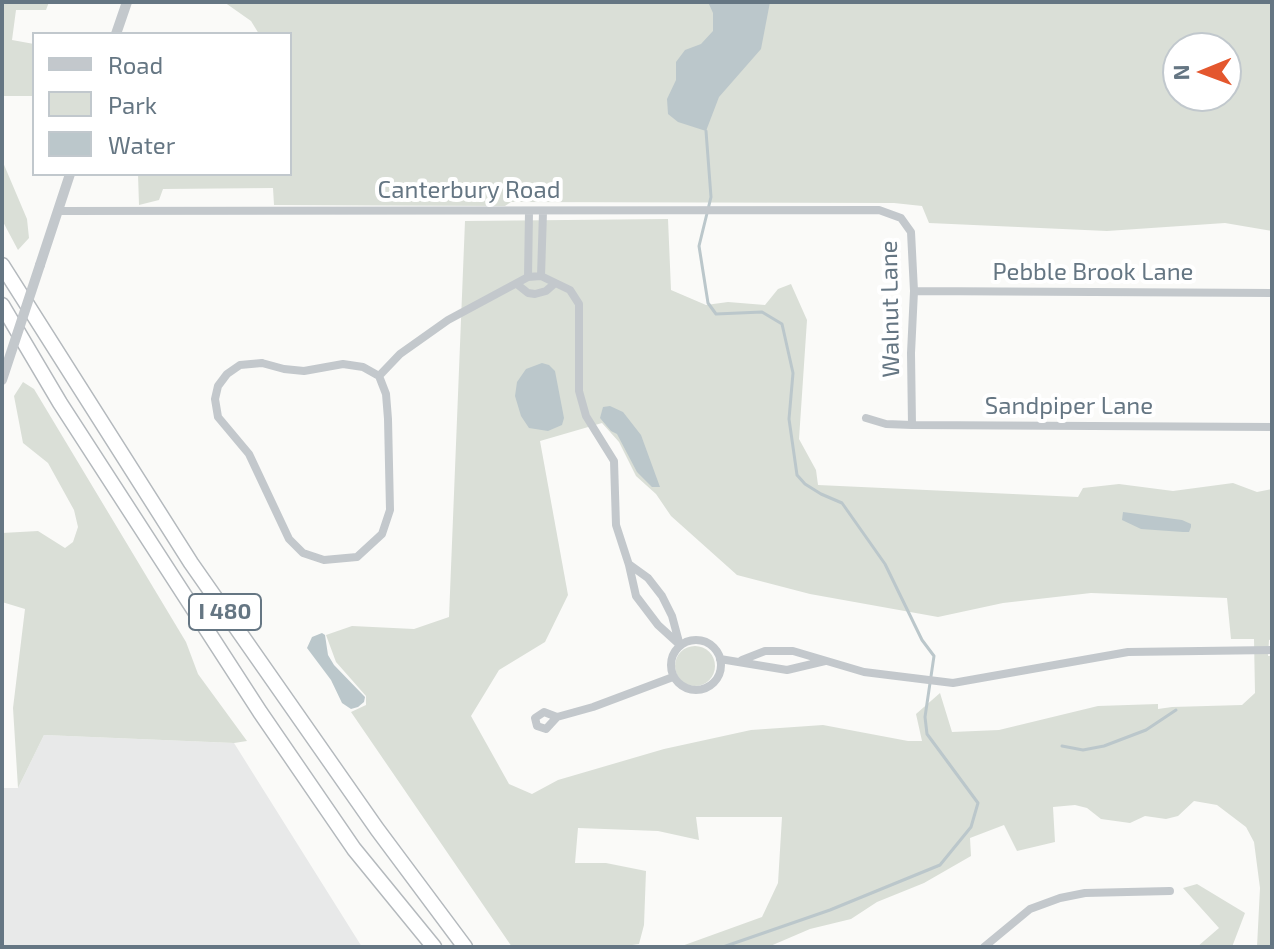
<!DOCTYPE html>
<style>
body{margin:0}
#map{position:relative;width:1274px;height:949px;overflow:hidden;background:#fafaf8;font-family:"Exo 2",sans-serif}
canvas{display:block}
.frame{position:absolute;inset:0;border:4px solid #657683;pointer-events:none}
.legend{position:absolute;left:32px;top:32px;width:260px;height:144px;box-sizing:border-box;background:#fff;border:2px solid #c1c8cd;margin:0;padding:10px 14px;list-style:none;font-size:24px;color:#657683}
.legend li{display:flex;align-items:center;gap:16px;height:40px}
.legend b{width:40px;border:2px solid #c1c8cd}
.north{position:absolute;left:1162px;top:32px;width:80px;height:80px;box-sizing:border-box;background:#fff;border:2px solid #c1c8cd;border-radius:50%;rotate:269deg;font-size:22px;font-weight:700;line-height:32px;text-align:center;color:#657683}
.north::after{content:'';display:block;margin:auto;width:28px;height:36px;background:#e4572e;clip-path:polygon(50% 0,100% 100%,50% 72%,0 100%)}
</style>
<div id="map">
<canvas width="1274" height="949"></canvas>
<div class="frame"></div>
<ul class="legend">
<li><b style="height:10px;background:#c3c8cc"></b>Road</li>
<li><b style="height:22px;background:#dadfd7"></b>Park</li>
<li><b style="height:22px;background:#bbc7cb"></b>Water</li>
</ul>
<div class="north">N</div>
</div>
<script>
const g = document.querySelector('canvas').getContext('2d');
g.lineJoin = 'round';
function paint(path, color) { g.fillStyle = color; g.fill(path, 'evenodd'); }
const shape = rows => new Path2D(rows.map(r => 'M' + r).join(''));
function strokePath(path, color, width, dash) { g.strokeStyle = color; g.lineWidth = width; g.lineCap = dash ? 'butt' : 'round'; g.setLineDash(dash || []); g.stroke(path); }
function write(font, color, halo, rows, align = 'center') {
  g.font = font + ' "Exo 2",sans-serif'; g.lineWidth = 8; g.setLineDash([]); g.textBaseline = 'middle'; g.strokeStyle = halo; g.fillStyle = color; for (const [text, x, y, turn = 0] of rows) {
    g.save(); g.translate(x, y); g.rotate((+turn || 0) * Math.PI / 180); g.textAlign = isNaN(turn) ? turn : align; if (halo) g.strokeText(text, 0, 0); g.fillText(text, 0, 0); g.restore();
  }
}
paint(shape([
 [44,735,234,743,362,947,2,947,2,788,18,788]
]), '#e8e9e9');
paint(shape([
 [2,2,49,2,46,10,16,10,12,40,34,44,34,96,2,96],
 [224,2,1272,2,1272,231,1225,223,1107,231,929,223,922,206,894,203,511,202,505,206,274,205,273,188,163,189,159,200,139,205,138,174,290,174,290,34,259,34,251,21],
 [1178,48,1226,48,1226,96,1178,96],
 [2,160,27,219,29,238,18,250,2,220],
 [668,219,671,290,706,305,728,302,765,305,778,289,791,284,807,320,799,439,816,470,818,485,1078,497,1083,488,1119,484,1173,491,1233,483,1257,492,1272,489,1272,639,1269,640,1268,656,1272,656,1272,947,1257,947,1260,888,1254,842,1246,827,1217,805,1194,801,1178,816,1166,819,1145,816,1130,823,1101,819,1087,808,1075,805,1053,807,1055,842,1017,851,1004,825,970,838,971,856,924,883,877,902,851,919,810,929,768,947,679,947,762,917,778,883,782,817,696,817,699,840,658,831,578,828,575,863,606,863,646,871,644,925,639,944,618,947,512,947,351,712,366,705,366,696,336,662,326,635,352,626,414,629,449,617,465,221],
 [602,423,619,442,636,476,656,494,671,516,737,575,810,594,938,617,1003,603,1091,593,1227,598,1231,639,1254,639,1255,693,1242,705,1172,707,1158,709,1158,704,1098,706,999,730,952,732,940,693,916,714,922,741,908,741,823,725,751,730,664,749,558,780,532,794,509,784,471,716,499,670,545,642,568,595,540,441],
 [23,382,34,389,186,642,198,674,247,741,234,743,44,735,18,788,13,708,25,609,2,602,2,533,38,531,65,548,73,542,78,527,74,510,48,463,23,443,14,396],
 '675 666a20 20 0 1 1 40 0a20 20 0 1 1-40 0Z',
 [1197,884,1245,913,1232,947,1197,947,1219,928,1183,888]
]), '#dadfd7');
paint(shape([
 [708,2,770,2,761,49,719,97,706,131,678,122,668,114,667,99,676,80,676,62,685,50,701,44,713,31,713,13],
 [542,363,549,365,555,371,564,418,562,425,548,431,529,428,521,416,515,396,517,382,526,369],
 [610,406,623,412,641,435,660,487,652,487,637,472,617,434,611,431,600,418,603,407],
 [1123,512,1182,520,1191,524,1191,527,1189,532,1183,532,1141,529,1122,520],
 [322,633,325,635,328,655,334,665,365,697,364,702,358,707,351,709,342,703,331,680,307,648,312,637]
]), '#bbc7cb');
strokePath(shape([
 [706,131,711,197,699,246,708,303,716,314,762,312,782,324,793,373,789,419,797,475,805,484,821,494,842,503,885,564,922,640,934,656,925,717,927,734,978,803,971,827,940,865,830,910,723,947],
 [1062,746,1083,750,1104,746,1146,730,1176,710]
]), '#bbc7cb', 3);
const motorway = shape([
 [2,265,191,563,377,829,465,947],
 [2,305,60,403,260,712,354,849,434,947]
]);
strokePath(motorway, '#b4b9bd', 17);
strokePath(shape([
 [59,211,879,210,901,218,911,232,914,291,911,353,912,425],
 [541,276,570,290,579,304,579,391,586,416,614,461,616,525,629,565,636,596,658,625,680,645],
 [541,276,543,212],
 [528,277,529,212],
 [518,285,528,293,535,294,546,291,554,284],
 [914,291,1272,293],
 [262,363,284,369,304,371,343,364,363,367,379,376,386,394,388,419,390,510,382,534,357,557,324,560,303,553,289,539,249,454,218,417,215,399,218,386,227,374,240,365,262,363],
 [379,376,400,354,448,320,528,277,541,276],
 [866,418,886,424,912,425,1272,427],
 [630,565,648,578,662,596,672,616,679,642],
 '671 665a25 25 0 1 1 50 0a25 25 0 1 1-50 0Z',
 [720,659,787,670,825,661],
 [742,660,765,651,793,651,864,672,953,683,1128,652,1272,650],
 [557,717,546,729,537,726,535,718,544,712,557,717,593,707,673,677],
 [984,947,1030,909,1060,898,1085,893,1170,891]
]), '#c3c8cc', 8);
strokePath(shape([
 [116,34,127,2],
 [40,265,70,174]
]), '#c3c8cc', 10);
strokePath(motorway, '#fff', 14);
strokePath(shape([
 [2,380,40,265]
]), '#c3c8cc', 10);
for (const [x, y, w] of [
 [225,612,72]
]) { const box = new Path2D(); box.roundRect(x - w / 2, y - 18, w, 36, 6); g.fillStyle = '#fff'; g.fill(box); strokePath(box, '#657683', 2); }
write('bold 22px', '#657683', null, [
 ["I 480",225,612]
]);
write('24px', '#657683', '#fff', [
 ["Canterbury Road",469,190],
 ["Pebble Brook Lane",1093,272],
 ["Walnut Lane",890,309,-91],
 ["Sandpiper Lane",1069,406]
]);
</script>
